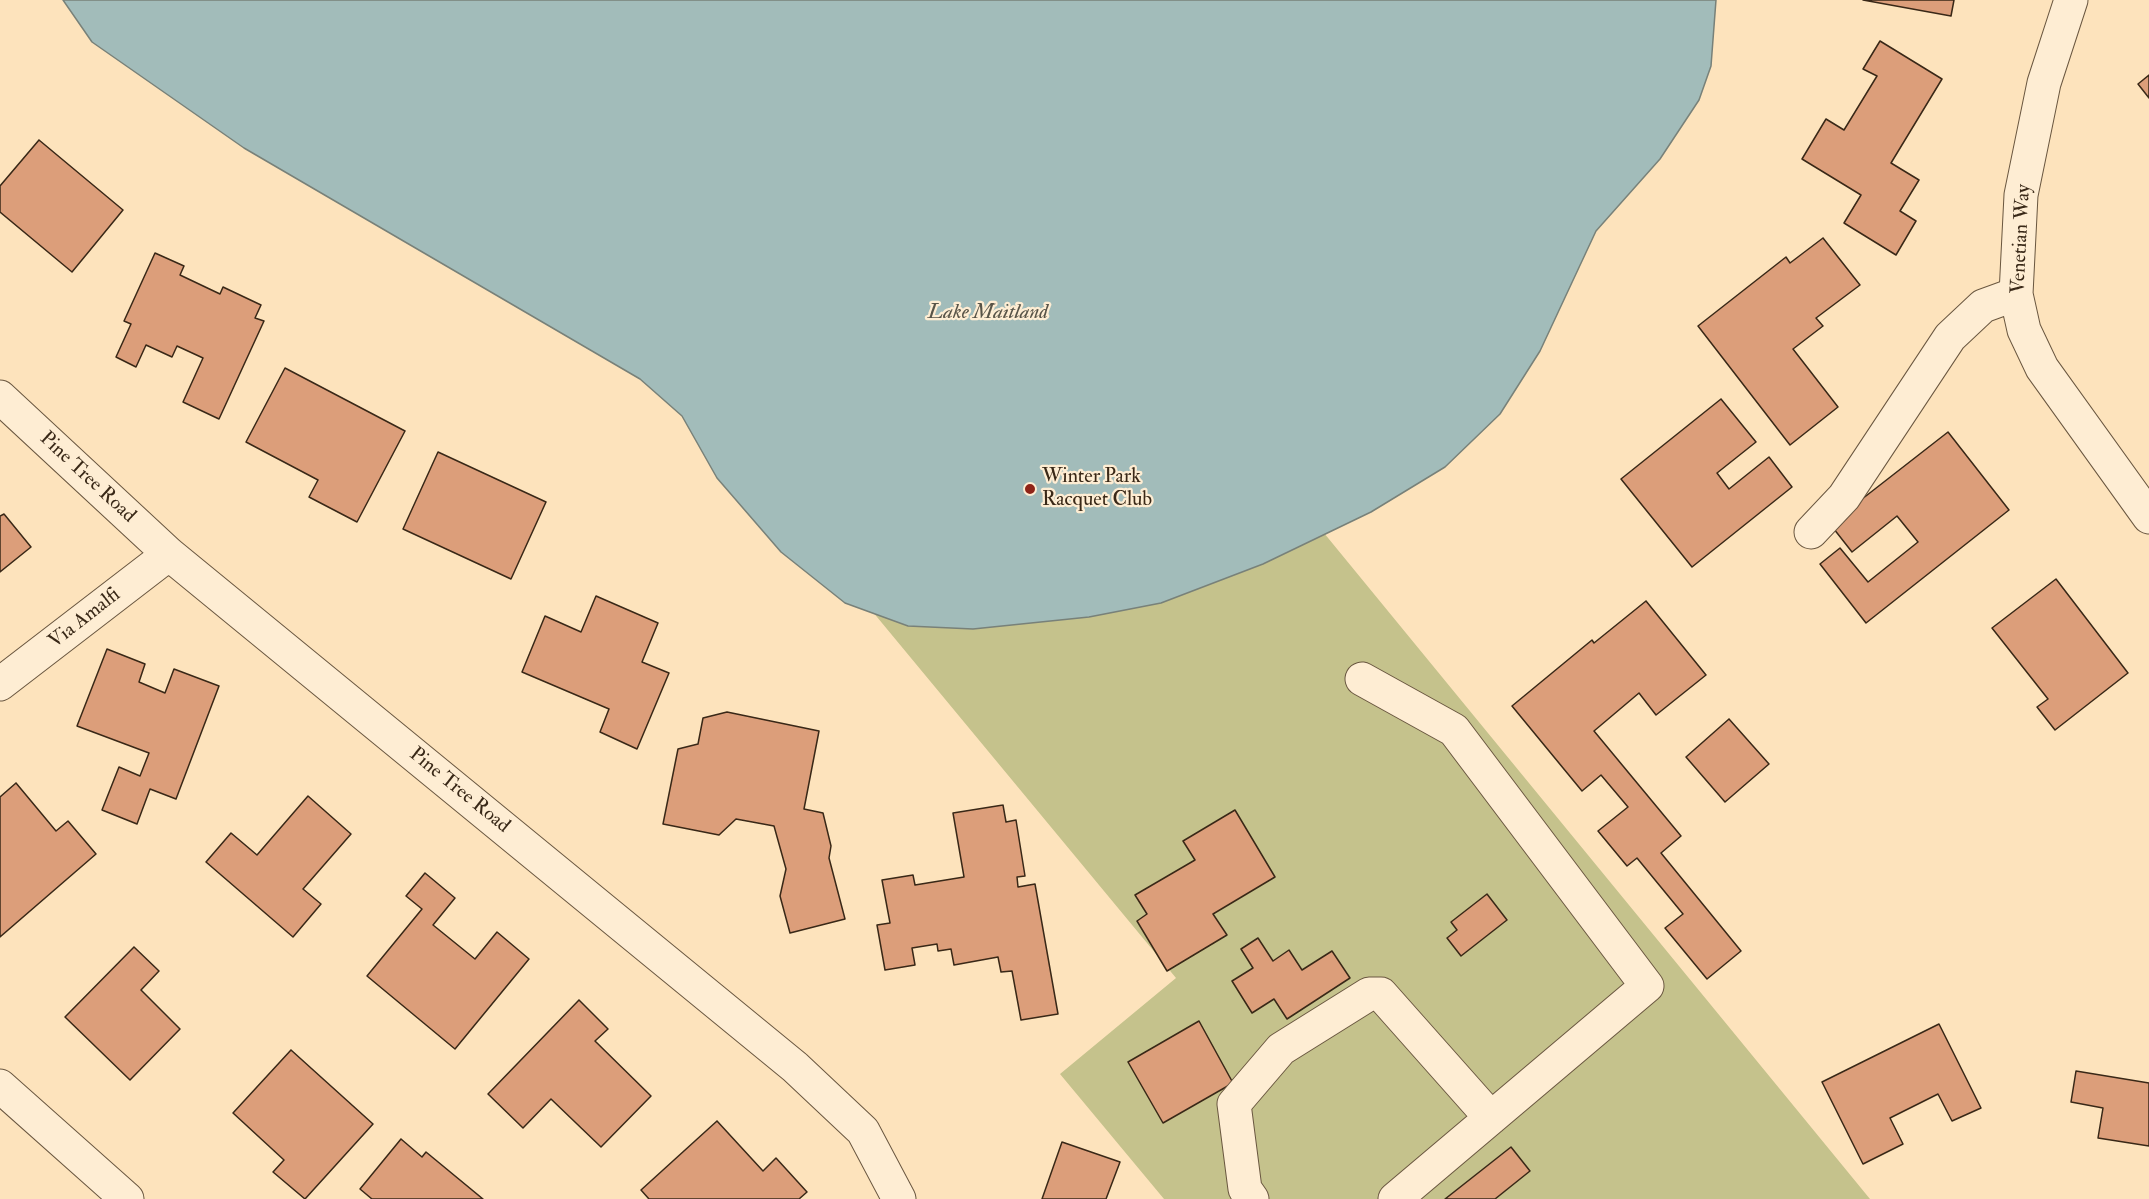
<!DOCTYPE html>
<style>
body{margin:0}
canvas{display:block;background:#fde3bc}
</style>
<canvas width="2149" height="1199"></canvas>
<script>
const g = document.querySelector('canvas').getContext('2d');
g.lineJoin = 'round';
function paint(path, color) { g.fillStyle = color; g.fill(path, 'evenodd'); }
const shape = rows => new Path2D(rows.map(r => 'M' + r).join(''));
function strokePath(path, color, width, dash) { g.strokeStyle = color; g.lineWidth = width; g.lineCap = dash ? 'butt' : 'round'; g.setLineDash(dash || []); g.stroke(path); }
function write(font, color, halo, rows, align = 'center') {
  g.font = font + ' "IM FELL Double Pica",serif'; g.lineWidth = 4.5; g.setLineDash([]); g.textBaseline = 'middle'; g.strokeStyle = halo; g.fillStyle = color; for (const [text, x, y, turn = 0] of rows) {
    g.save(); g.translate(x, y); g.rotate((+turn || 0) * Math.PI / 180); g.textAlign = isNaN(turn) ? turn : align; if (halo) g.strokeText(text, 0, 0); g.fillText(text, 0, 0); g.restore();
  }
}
paint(shape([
 [366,0,887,0,1870,1199,1164,1199,1060,1074,1176,978]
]), '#c5c28c');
const water = shape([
 [63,0,1716,0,1711,66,1699,100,1660,159,1596,231,1540,351,1500,414,1445,467,1371,512,1263,564,1161,603,1089,617,973,629,908,626,845,603,781,552,717,478,682,416,640,379,244,148,92,42,63,0]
]);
paint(water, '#a2bcba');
strokePath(water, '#788179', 1.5);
const building = shape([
 [1863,0,1954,0,1951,16,1863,0],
 [1880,41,1942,79,1891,163,1919,180,1900,211,1916,221,1896,255,1844,223,1861,195,1802,159,1826,119,1844,130,1877,76,1863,69,1880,41],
 [2149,75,2149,98,2138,84,2149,75],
 [39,140,123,210,72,272,0,212,0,186,39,140],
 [1823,238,1860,285,1816,318,1823,326,1793,349,1838,407,1790,445,1698,326,1786,257,1790,263,1823,238],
 [155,253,184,266,180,275,220,294,223,287,261,305,255,318,264,321,219,419,183,402,203,358,177,346,172,357,146,345,136,367,116,357,131,324,124,321,155,253],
 [285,368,405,431,357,522,309,497,318,480,246,442,285,368],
 [1721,399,1756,442,1717,473,1729,489,1769,457,1792,487,1692,567,1621,479,1721,399],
 [1948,432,2009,510,1866,623,1820,564,1840,548,1868,582,1918,542,1897,516,1852,552,1830,524,1948,432],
 [438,452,546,502,511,579,403,529,438,452],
 [4,514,31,547,0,572,0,516,4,514],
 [2056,579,2128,673,2055,730,2037,707,2048,699,1992,628,2056,579],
 [596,596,658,623,642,662,669,673,637,749,600,732,609,709,522,672,545,616,581,632,596,596],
 [1646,601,1706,675,1656,715,1639,693,1594,731,1681,836,1661,853,1741,951,1707,979,1665,928,1683,914,1637,858,1627,866,1598,831,1628,807,1601,775,1582,791,1512,706,1592,640,1594,643,1646,601],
 [107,649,145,664,139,682,165,693,174,669,219,686,176,799,150,789,137,824,102,810,119,767,140,776,149,753,77,726,107,649],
 [727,712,819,731,804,809,823,813,831,846,829,858,845,919,790,933,780,896,786,869,774,826,736,819,719,835,663,824,678,749,698,744,703,718,727,712],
 [1729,719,1769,764,1725,802,1686,757,1729,719],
 [16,783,56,831,68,821,96,854,0,937,0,797,16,783],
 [308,796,351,834,303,889,321,904,293,937,206,862,231,833,257,855,308,796],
 [1003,805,1006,822,1016,820,1025,876,1017,877,1018,887,1035,884,1058,1014,1021,1020,1012,971,1001,972,998,957,954,965,951,949,938,951,937,944,912,948,915,965,885,970,877,925,890,923,882,880,913,875,915,885,964,877,953,813,1003,805],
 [1235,810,1275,877,1213,914,1227,935,1167,971,1137,921,1147,914,1135,895,1195,860,1183,841,1235,810],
 [425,873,455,898,433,925,475,959,497,932,529,959,455,1049,367,976,422,909,406,896,425,873],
 [1487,894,1507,920,1461,956,1447,938,1457,930,1451,922,1487,894],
 [1258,938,1273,961,1289,950,1302,970,1332,951,1350,978,1287,1019,1274,999,1252,1013,1232,981,1253,968,1241,949,1258,938],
 [134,947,159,971,141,990,180,1029,130,1080,65,1017,134,947],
 [579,1000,608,1029,595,1041,651,1096,601,1147,551,1099,523,1128,488,1094,579,1000],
 [1199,1021,1233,1083,1163,1123,1128,1062,1199,1021],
 [1939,1024,1981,1108,1952,1121,1938,1094,1890,1118,1903,1144,1863,1164,1822,1082,1939,1024],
 [291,1050,373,1124,305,1199,273,1172,284,1160,233,1113,291,1050],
 [2076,1071,2149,1083,2149,1146,2098,1138,2103,1108,2071,1102,2076,1071],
 [717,1121,763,1171,776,1158,807,1192,799,1199,649,1199,641,1190,717,1121],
 [401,1139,422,1157,426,1152,483,1199,372,1199,360,1189,401,1139],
 [1062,1142,1120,1162,1106,1199,1042,1199,1062,1142],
 [1511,1147,1530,1171,1495,1199,1445,1199,1511,1147]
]);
paint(building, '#dc9e7a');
strokePath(building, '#392817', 1.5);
const minor = shape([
 [2071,0,2044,83,2021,195,2016,294,2024,330,2042,368,2149,517],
 [0,397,169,554,795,1067,863,1131,899,1199],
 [1811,532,1844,497,1950,337,1983,306,2016,294],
 [1362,679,1454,730,1647,986,1395,1199],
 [0,684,169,554],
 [0,1086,127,1199],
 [1252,1199,1245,1189,1234,1104,1281,1049,1369,994,1381,994,1491,1118]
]);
strokePath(minor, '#6a5740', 35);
strokePath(minor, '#feedd3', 33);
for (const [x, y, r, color] of [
 [1030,489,6,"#8f2418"]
]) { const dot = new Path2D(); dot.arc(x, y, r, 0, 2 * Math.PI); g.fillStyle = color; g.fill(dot); strokePath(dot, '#feedd3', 2); }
write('20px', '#392817', '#feedd3', [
 ["Venetian Way",2022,239,-87],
 ["Pine Tree Road",87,478,43],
 ["Via Amalfi",85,619,-38],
 ["Pine Tree Road",459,791,39]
]);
write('20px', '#392817', '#feedd3', [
 ["Winter Park",1042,478],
 ["Racquet Club",1042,501]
], 'left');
write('italic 21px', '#585448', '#feedd3', [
 ["Lake Maitland",988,313]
]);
</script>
